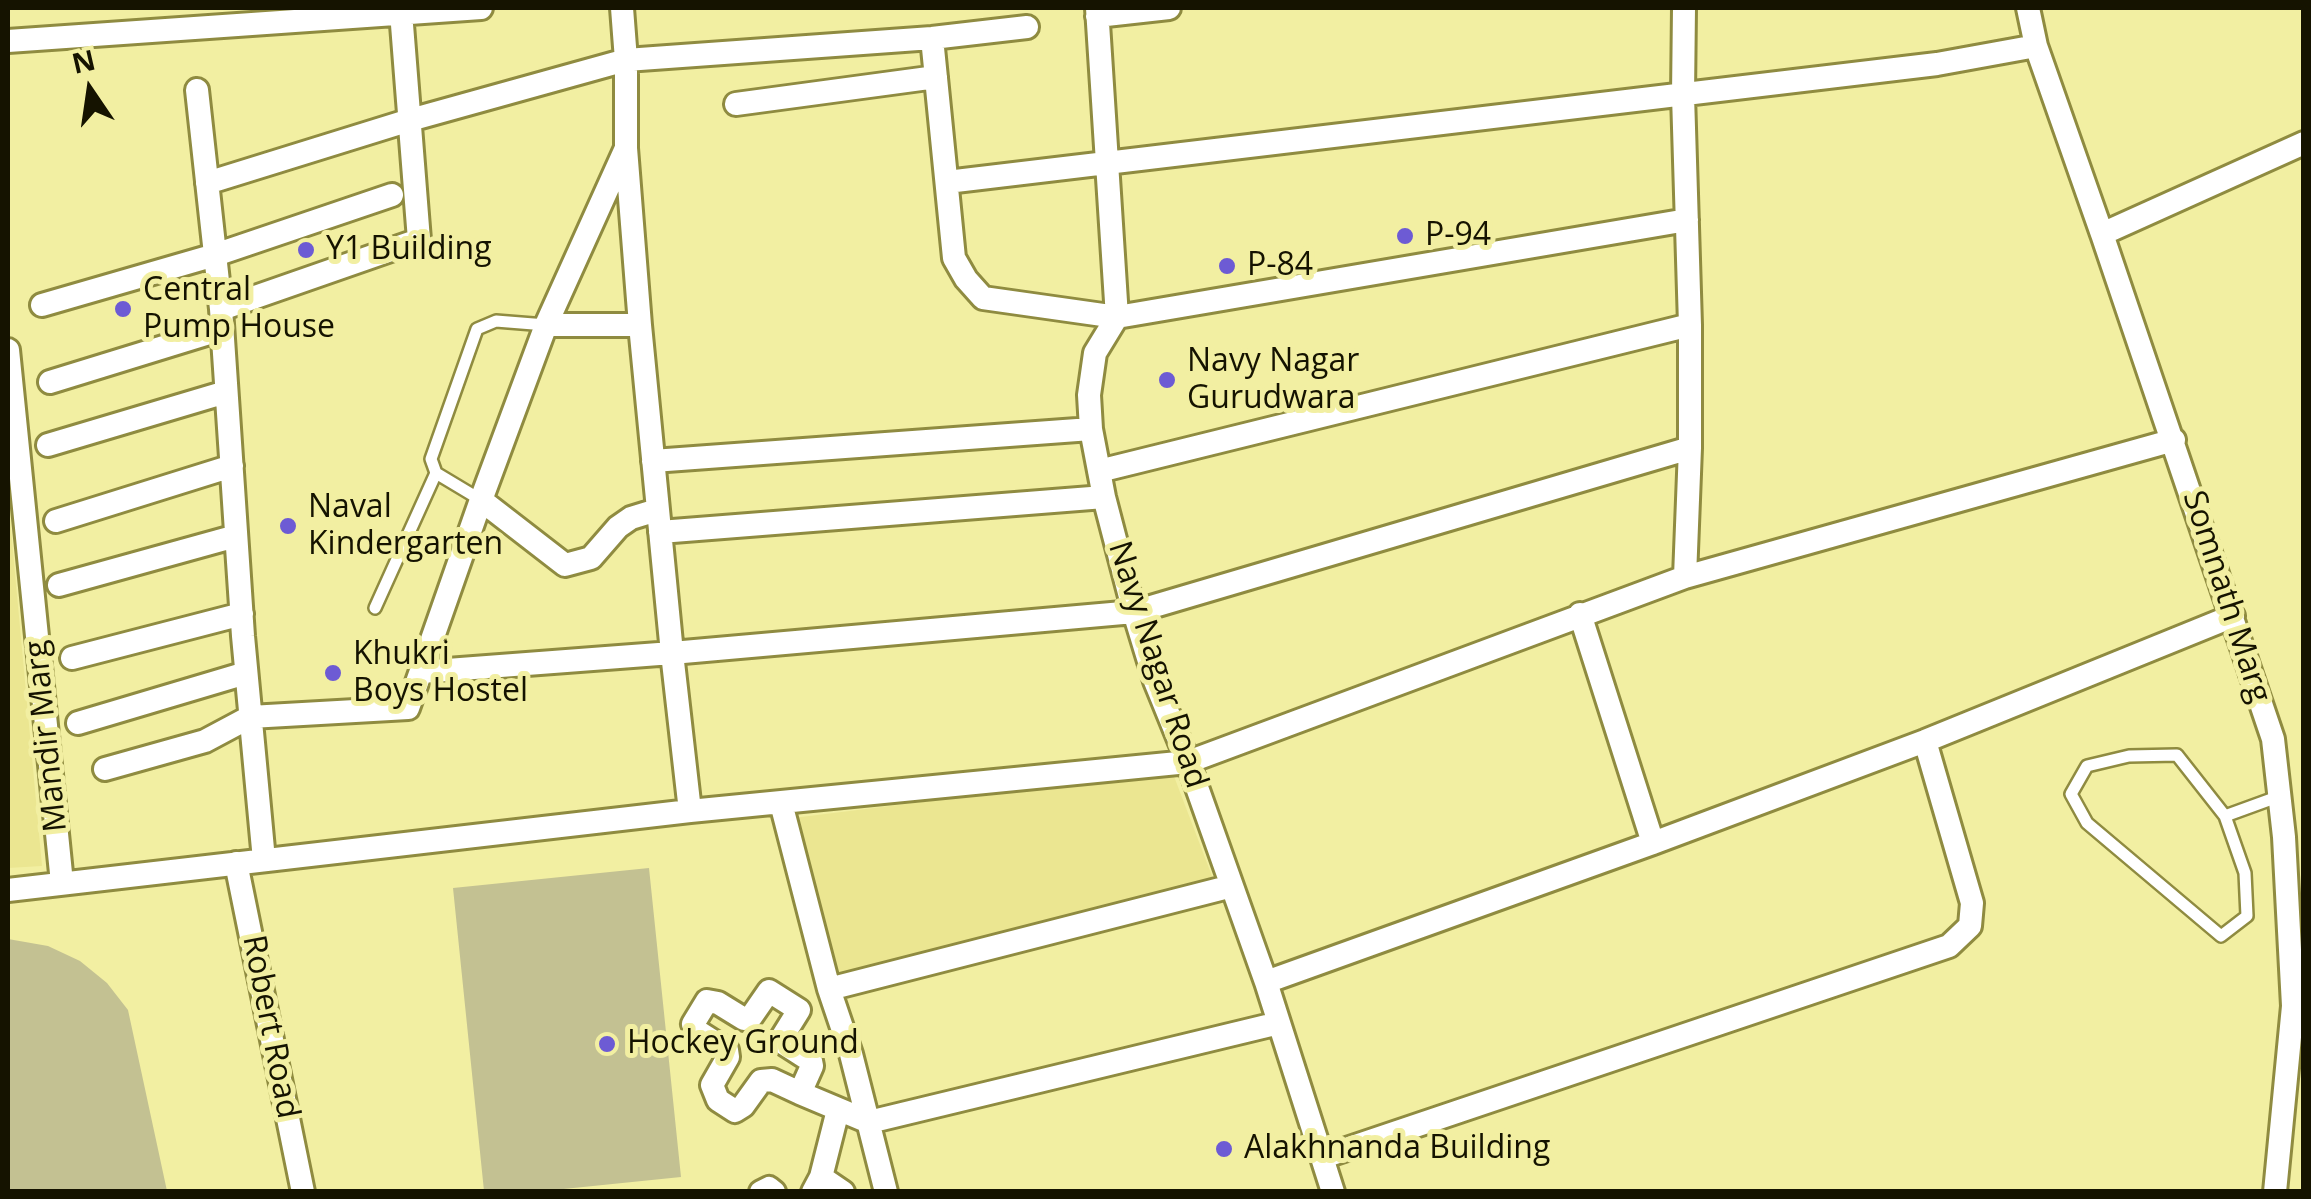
<!DOCTYPE html>
<style>
body{margin:0}
#map{position:relative;width:2311px;height:1199px;overflow:hidden;background:#f2efa2;font-family:"Open Sans",sans-serif}
canvas{display:block}
.frame{position:absolute;inset:0;border:10px solid #151300;pointer-events:none}
.north{position:absolute;left:40px;top:40px;width:100px;height:100px;-webkit-text-stroke:8px #f2efa2;paint-order:stroke;rotate:347deg;font-size:28px;font-weight:700;line-height:40px;text-align:center;color:#151300}
.north::after{content:'';display:block;margin:auto;width:35px;height:45px;background:#151300;clip-path:polygon(50% 0,100% 100%,50% 72%,0 100%)}
</style>
<div id="map">
<canvas width="2311" height="1199"></canvas>
<div class="frame"></div>
<div class="north">N</div>
</div>
<script>
const g = document.querySelector('canvas').getContext('2d');
g.lineJoin = 'round';
function paint(path, color) { g.fillStyle = color; g.fill(path, 'evenodd'); }
const shape = rows => new Path2D(rows.map(r => 'M' + r).join(''));
function strokePath(path, color, width, dash) { g.strokeStyle = color; g.lineWidth = width; g.lineCap = dash ? 'butt' : 'round'; g.setLineDash(dash || []); g.stroke(path); }
function write(font, color, halo, rows, align = 'center') {
  g.font = font + ' "Open Sans",sans-serif'; g.lineWidth = 10; g.setLineDash([]); g.textBaseline = 'middle'; g.strokeStyle = halo; g.fillStyle = color; for (const [text, x, y, turn = 0] of rows) {
    g.save(); g.translate(x, y); g.rotate((+turn || 0) * Math.PI / 180); g.textAlign = isNaN(turn) ? turn : align; if (halo) g.strokeText(text, 0, 0); g.fillText(text, 0, 0); g.restore();
  }
}
paint(shape([
 [8,497,42,866,8,868,8,496],
 [1172,771,1215,884,833,982,793,818]
]), '#ebe691');
paint(shape([
 [649,868,681,1177,544,1191,484,1191,453,888],
 [8,939,48,946,80,961,107,983,128,1010,167,1191,8,1191]
]), '#c3c192');
const service = shape([
 [481,500,436,473,431,459,477,329,496,321,546,325],
 [375,608,436,473],
 [2225,816,2177,755,2129,756,2087,766,2071,794,2087,823,2221,936,2247,916,2245,873,2225,816,2280,796]
]);
const minor = shape([
 [622,8,626,60,626,148,640,325,672,653,690,811],
 [1097,8,1117,317,1095,353,1089,395,1091,429,1104,497,1134,612,1155,681,1188,762,1266,982,1333,1192],
 [1684,8,1683,95,1690,325,1690,448,1685,577],
 [2028,8,2036,46,2102,234],
 [1097,16,1169,8],
 [932,38,954,258,966,279,983,298,1117,317,1687,220],
 [8,41,481,8],
 [197,90,221,309,243,636,264,860],
 [736,104,936,77],
 [947,182,1937,64,2036,46],
 [207,183,410,120,626,60,932,38,1027,27],
 [42,305,215,255,392,195],
 [221,309,419,240,401,12],
 [546,325,640,325],
 [8,350,62,883],
 [50,382,222,329],
 [48,445,226,392],
 [653,461,1091,429],
 [1099,471,1690,325],
 [481,500,565,565,591,558,618,527,631,518,657,510],
 [56,521,232,466],
 [660,532,1104,497],
 [59,585,236,536],
 [1580,614,1653,843],
 [72,658,242,614],
 [421,672,672,653,1134,612,1690,448],
 [78,723,246,673],
 [105,769,205,741,250,717,408,708,481,500,546,325,626,148],
 [781,803,829,989,851,1054,886,1192],
 [236,863,303,1192],
 [8,890,690,811,1188,762,1685,577,2174,440],
 [1266,982,1653,843,1925,741,2233,616],
 [829,989,1232,886],
 [800,1093,812,1066,811,1061,783,1043,781,1039,799,1010,769,991,751,1017,744,1019,718,1003,707,1001,693,1024,697,1031,727,1050,728,1057,712,1085,718,1100,735,1111,743,1106,761,1081,772,1080,800,1093,869,1122,1279,1023],
 [1323,1157,1949,946,1970,926,1972,903,1925,741],
 [821,1177,838,1110],
 [761,1192,769,1188,774,1192],
 [813,1192,821,1177,843,1192],
 [2275,1192,2293,1006,2284,837,2273,739,2102,234,2304,143]
]);
strokePath(service, '#8f8b40', 16);
strokePath(minor, '#8f8b40', 28);
strokePath(service, '#fff', 11);
strokePath(minor, '#fff', 22);
for (const [x, y, r, color] of [
 [1405,236,10,"#6d5bd4"],
 [306,250,10,"#6d5bd4"],
 [1227,266,10,"#6d5bd4"],
 [123,309,10,"#6d5bd4"],
 [1167,380,10,"#6d5bd4"],
 [288,526,10,"#6d5bd4"],
 [333,673,10,"#6d5bd4"],
 [607,1044,10,"#6d5bd4"],
 [1224,1149,10,"#6d5bd4"]
]) { const dot = new Path2D(); dot.arc(x, y, r, 0, 2 * Math.PI); g.fillStyle = color; g.fill(dot); strokePath(dot, '#f2efa2', 4); }
write('32px', '#151300', '#f2efa2', [
 ["P-94",1425,236],
 ["Y1 Building",326,250],
 ["P-84",1247,266],
 ["Central",143,291],
 ["Pump House",143,328],
 ["Navy Nagar",1187,362],
 ["Gurudwara",1187,399],
 ["Naval",308,508],
 ["Kindergarten",308,545],
 ["Khukri",353,655],
 ["Boys Hostel",353,692],
 ["Hockey Ground",627,1044],
 ["Alakhnanda Building",1244,1149]
], 'left');
write('32px', '#151300', '#f2efa2', [
 ["Somnath Marg",2226,597,72],
 ["Navy Nagar Road",1157,665,72],
 ["Mandir Marg",47,736,-96],
 ["Robert Road",270,1027,79]
]);
</script>
